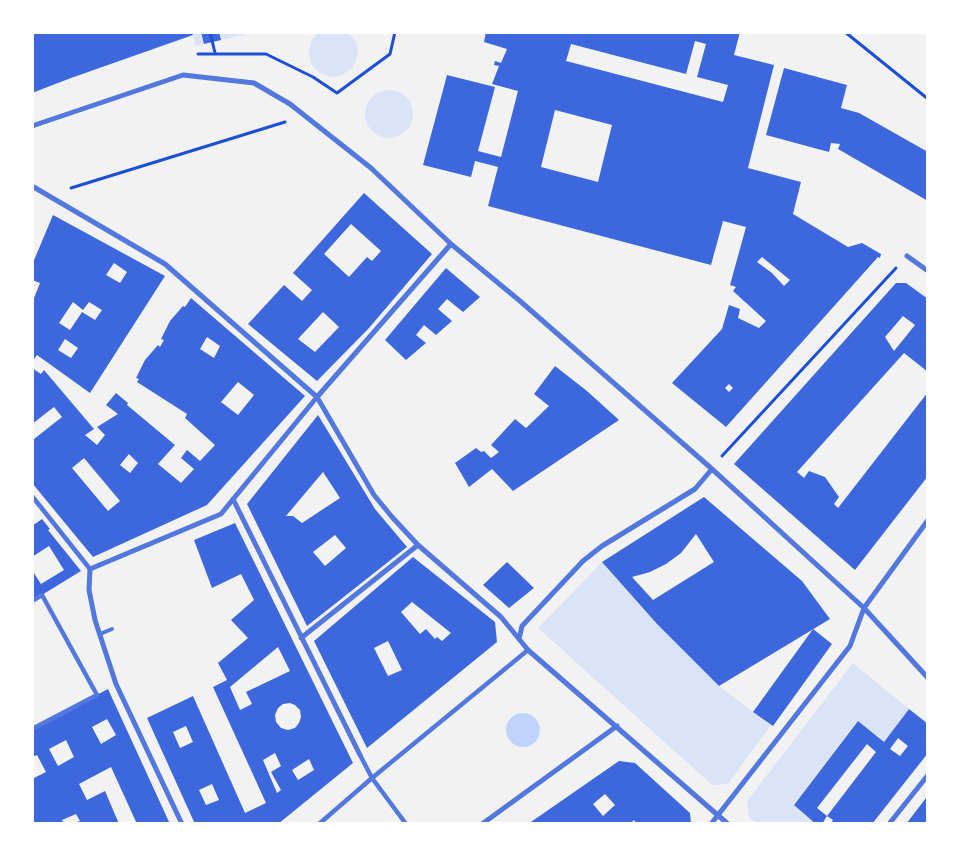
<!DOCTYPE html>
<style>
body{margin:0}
#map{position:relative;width:960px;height:856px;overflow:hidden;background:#f2f2f2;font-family:"Titillium Web",sans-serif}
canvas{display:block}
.frame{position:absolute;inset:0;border:34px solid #fff;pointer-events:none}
</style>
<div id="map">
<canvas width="960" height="856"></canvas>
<div class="frame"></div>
</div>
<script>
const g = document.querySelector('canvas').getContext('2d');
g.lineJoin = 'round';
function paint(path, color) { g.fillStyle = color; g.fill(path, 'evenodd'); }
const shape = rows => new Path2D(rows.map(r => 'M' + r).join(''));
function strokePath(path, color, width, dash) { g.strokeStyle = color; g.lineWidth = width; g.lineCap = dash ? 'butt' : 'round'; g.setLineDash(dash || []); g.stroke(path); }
paint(shape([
 [192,33,251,33,196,46],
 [318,33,348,33,353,37,358,47,357,58,352,69,342,75,331,77,320,73,312,65,309,55,310,44,315,35],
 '365 114a24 24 0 1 1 48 0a24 24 0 1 1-48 0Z',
 [602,562,657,624,719,686,771,725,728,784,712,785,538,628],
 [853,663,909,709,884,742,857,721,794,804,816,823,756,823,749,817,747,801]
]), '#dbe4f7');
paint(shape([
 '506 730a17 17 0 1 1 34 0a17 17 0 1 1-34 0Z'
]), '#bfd3fe');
paint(shape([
 [32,32,192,32,193,35,71,78,32,93],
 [201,32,219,32,221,40,204,44],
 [486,32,740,32,734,55,774,65,748,168,801,182,793,214,848,247,862,243,881,254,880,258,878,257,726,427,672,383,722,329,729,305,740,309,738,318,759,328,766,321,733,291,736,287,730,285,746,227,723,221,711,265,488,206,498,167,475,161,471,177,423,165,447,75,495,87,478,151,501,157,518,91,492,84,499,66,494,65,495,61,501,63,507,49,484,42],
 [695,41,706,44,697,77,728,85,723,102,566,61,571,44,686,74],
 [555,110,612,125,598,182,541,167],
 [762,257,790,280,784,286,772,273,757,262],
 [729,384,733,388,729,392,725,388],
 [784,68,847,85,841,108,859,113,928,152,928,201,838,149,840,144,831,143,829,152,766,135],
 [364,193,432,254,369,328,317,381,248,324,284,285,302,301,312,290,293,273],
 [351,224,381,251,372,261,367,257,349,277,324,254],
 [323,312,339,327,315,352,298,339],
 [53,215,165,276,90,393,37,355,32,362,32,303,40,283,32,280,32,265],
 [114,263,127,272,120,283,106,275],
 [73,302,83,310,89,302,102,310,95,320,82,312,70,330,59,323],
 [65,339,78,348,71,358,58,350],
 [446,268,480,297,463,312,447,299,438,309,452,321,436,335,424,325,416,335,426,343,406,360,385,340],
 [896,283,906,283,928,299,928,372,904,353,797,472,804,478,809,471,825,477,839,497,834,504,838,508,928,392,928,476,855,570,734,464],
 [903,316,915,325,894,351,885,337],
 [191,298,305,396,207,505,93,557,32,483,32,437,34,439,62,417,54,407,32,424,32,368,41,374,44,370,94,429,85,435,97,445,105,435,97,427,118,414,106,405,116,393,128,403,127,405,175,445,158,464,181,483,194,469,181,458,187,450,200,461,215,445,185,418,187,414,137,382,139,379,136,378,145,360,158,345,160,347,164,340,161,339,170,321,183,306,185,307],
 [207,337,220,346,214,358,200,349],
 [238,382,254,395,238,415,221,402],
 [129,454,138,463,130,473,120,465],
 [84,458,120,501,108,511,72,468],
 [555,366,587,391,619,420,513,491,492,469,469,487,455,463,476,448,481,452,484,451,491,458,499,452,491,445,515,419,526,428,549,406,534,394],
 [318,415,375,509,407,547,307,626,247,504],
 [323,472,340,498,302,523,293,516,286,516],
 [335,535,346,548,325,566,313,552],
 [704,497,802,581,830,619,719,686,657,624,602,562],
 [696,534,714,562,653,600,632,577,650,572,666,564,681,553],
 [42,519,50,529,48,530,81,571,32,601,32,590,34,589,32,570,41,584,64,570,49,546,32,557,32,526],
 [235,523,353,763,278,824,195,824,147,718,193,696,245,813,266,803,213,687,227,680,218,663,248,638,231,620,254,600,241,574,212,588,194,540],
 [278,647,290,671,246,692,252,704,240,710,230,687],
 [290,703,295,705,300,710,301,717,299,723,295,728,288,730,281,728,276,722,275,715,278,708,283,704],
 [186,726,193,742,180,748,173,732],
 [275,753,281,766,271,772,281,790,277,793,263,760],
 [309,759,314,770,298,780,292,770],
 [212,784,219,800,206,805,199,790],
 [413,557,495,622,497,642,367,748,314,641],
 [412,602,451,633,442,641,437,637,435,639,426,629,420,634,401,612],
 [388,641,402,670,388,676,374,648],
 [507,562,534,588,509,608,483,585],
 [813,629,832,644,773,726,753,712],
 [108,689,170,824,137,824,111,767,79,784,87,800,105,791,119,824,74,823,80,821,76,814,62,820,64,824,33,824,32,779,46,772,37,755,32,757,32,729],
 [107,719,116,735,101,744,92,727],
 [66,740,74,757,58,766,49,749],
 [909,709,928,724,928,753,872,824,831,824,833,820,827,816,876,752,867,744,817,808,827,816,822,824,816,824,794,805,858,721,884,742],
 [898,738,908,746,900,756,890,749],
 [619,761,635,763,690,813,691,824,637,824,634,820,630,824,528,824],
 [605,794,615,805,603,816,593,804],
 [926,798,928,799,928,824,906,824]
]), '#3d67dc');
strokePath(shape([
 [210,32,215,53],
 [845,32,928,99],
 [198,54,266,54,313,77,337,93,390,54,395,32],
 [71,188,285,122],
 [722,456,896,268]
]), '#1d4ed8', 3);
strokePath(shape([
 [100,634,112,629]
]), '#5277de', 4);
strokePath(shape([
 [32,496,90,569],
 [32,601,42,595,97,695,32,729],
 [360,755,372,778,406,824],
 [319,824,372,778,528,650]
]), '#5277de', 4.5);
strokePath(shape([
 [32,126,183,75,254,83,290,104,371,168,451,244,520,301,712,469,864,608,928,678],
 [32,186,165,264,317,397,374,495,392,517,418,545,501,617,528,650,728,824],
 [907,256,928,271],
 [233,499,360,755],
 [301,638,418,545],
 [519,639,522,626,583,561,602,546,695,489,712,469],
 [182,824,116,684,95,620,89,590,90,569,221,514,317,397,451,244],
 [482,824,617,726],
 [711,824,850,646,864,608,928,520],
 [889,824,928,775]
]), '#5277de', 5);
</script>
